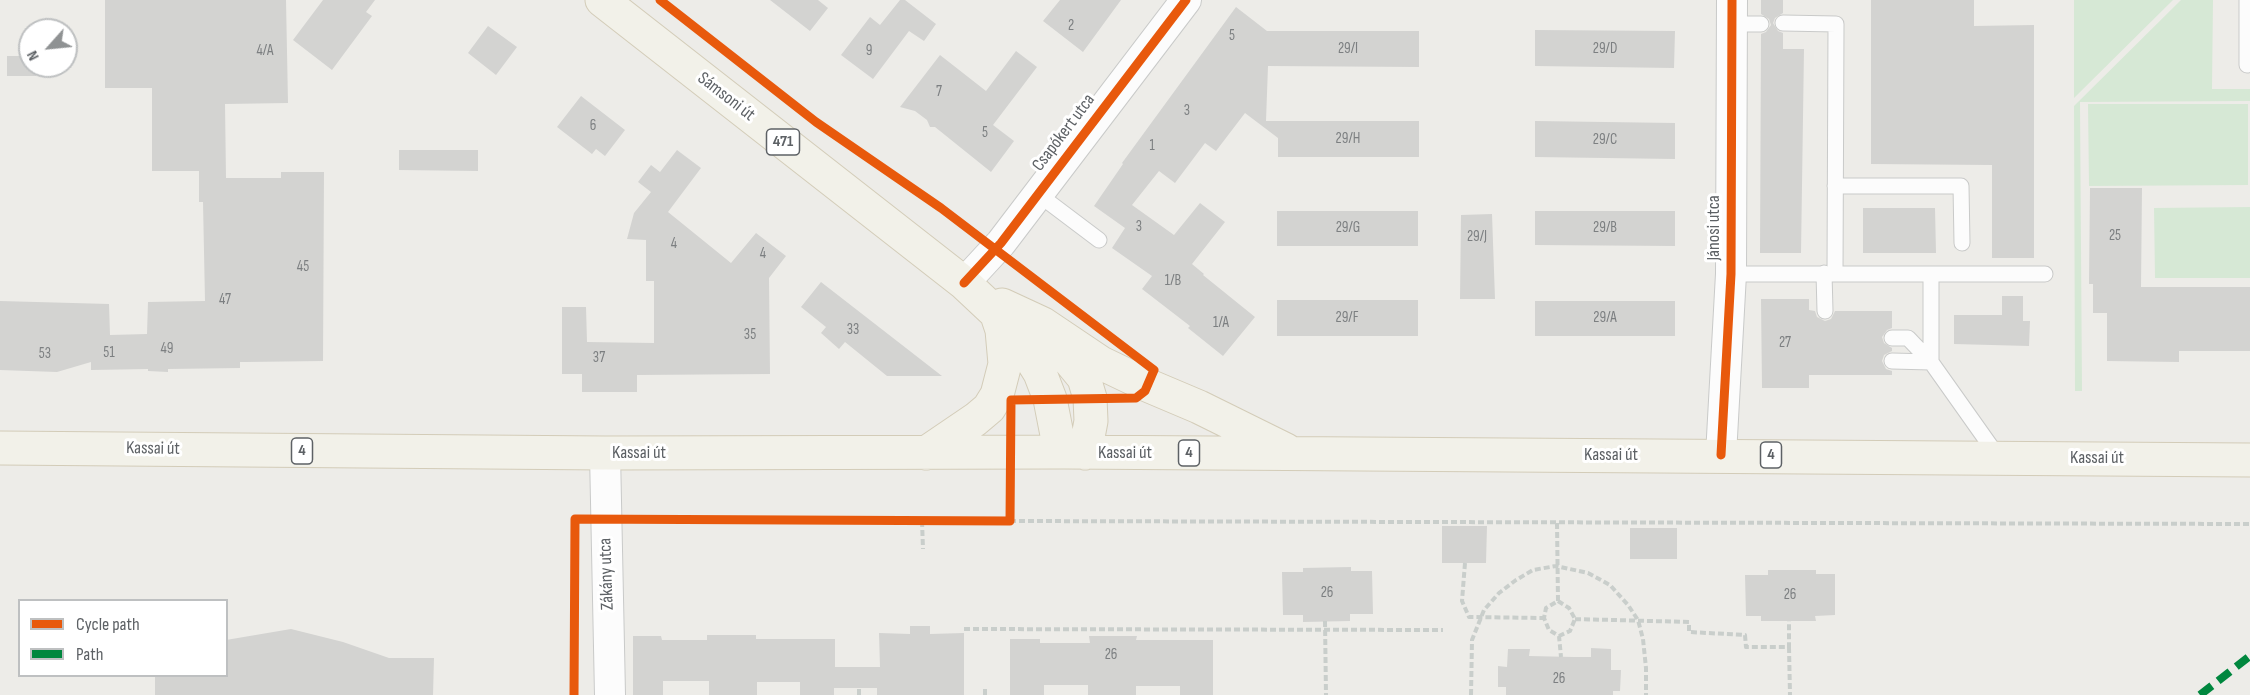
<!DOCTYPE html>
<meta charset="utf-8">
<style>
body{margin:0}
#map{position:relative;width:2250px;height:695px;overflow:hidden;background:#edece8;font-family:"Sofia Sans Condensed",sans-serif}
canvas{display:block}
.legend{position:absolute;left:18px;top:599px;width:210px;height:78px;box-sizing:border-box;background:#fff;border:2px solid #bec0c1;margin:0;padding:8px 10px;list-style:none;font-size:18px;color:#5d6165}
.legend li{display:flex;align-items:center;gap:12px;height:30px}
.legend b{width:30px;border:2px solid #bec0c1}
.north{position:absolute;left:18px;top:18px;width:60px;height:60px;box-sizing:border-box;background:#fff;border:2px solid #bec0c1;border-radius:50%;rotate:243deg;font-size:16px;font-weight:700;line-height:24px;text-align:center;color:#5d6165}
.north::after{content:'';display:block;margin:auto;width:21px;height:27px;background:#8f9293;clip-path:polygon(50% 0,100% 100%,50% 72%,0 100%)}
</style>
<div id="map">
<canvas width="2250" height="695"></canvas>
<ul class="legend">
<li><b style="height:8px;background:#e8590c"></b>Cycle path</li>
<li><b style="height:8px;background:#00873e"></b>Path</li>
</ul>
<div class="north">N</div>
</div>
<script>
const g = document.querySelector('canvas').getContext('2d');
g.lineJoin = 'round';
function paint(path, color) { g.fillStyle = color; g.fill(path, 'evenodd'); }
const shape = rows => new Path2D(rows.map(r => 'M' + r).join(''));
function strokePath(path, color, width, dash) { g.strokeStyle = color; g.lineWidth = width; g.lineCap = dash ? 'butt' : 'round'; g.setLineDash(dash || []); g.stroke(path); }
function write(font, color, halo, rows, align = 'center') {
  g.font = font + ' "Sofia Sans Condensed",sans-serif'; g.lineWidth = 6; g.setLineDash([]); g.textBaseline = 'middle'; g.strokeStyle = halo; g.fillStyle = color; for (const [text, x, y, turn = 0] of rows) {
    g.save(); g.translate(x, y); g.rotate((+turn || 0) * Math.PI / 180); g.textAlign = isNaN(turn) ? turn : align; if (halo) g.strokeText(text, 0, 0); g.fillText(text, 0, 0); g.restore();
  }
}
paint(shape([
 [2074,0,2173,0,2074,98],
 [2181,0,2213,0,2212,89,2250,89,2250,101,2080,102,2082,391,2075,391,2074,106],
 [2088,104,2248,104,2248,185,2089,186],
 [2250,207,2250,278,2155,278,2154,208]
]), '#d6e8d5');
paint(shape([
 [105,0,286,0,288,103,225,104,226,178,281,178,281,172,324,172,323,361,246,362,240,362,240,368,168,369,168,372,148,371,148,369,91,370,91,362,57,372,0,370,0,301,109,304,110,335,147,334,148,302,205,301,203,202,199,202,199,171,152,171,152,88,105,88],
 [323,0,375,0,366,12,372,16,332,70,293,40],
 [770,0,818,0,828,8,810,31],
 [900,0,905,0,936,24,924,41,909,31,873,79,841,55,870,17,880,25],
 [1060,0,1121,0,1083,52,1043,21],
 [1761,0,1783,0,1783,13,1775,18,1773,23,1778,31,1783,33,1783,49,1804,49,1801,253,1760,253,1761,34,1766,32,1771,25,1769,19,1761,14],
 [1871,0,1974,0,1974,26,2034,25,2034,258,1992,258,1992,165,1871,164],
 [1236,7,1267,31,1419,31,1419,67,1268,66,1266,121,1419,121,1419,157,1278,157,1278,138,1245,113,1216,151,1205,143,1175,183,1159,171,1132,205,1174,235,1200,203,1225,222,1192,264,1204,274,1203,275,1255,317,1223,356,1188,328,1190,326,1142,289,1152,276,1112,248,1125,228,1094,206,1123,164,1122,163],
 [488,26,517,47,496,75,468,53],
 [1535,30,1675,31,1674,68,1535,66],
 [1016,51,1037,67,993,125,1014,141,991,172,935,127,930,127,927,120,915,111,900,107,940,55,986,91],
 [7,56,30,56,30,66,36,66,36,76,7,76],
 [581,96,625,130,605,156,596,149,592,154,557,127],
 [1535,121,1675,123,1675,159,1535,157],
 [399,150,478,150,478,171,399,170],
 [677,150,701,168,668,212,731,263,756,233,786,256,769,278,770,374,637,375,637,392,582,392,582,374,562,374,562,307,586,307,587,342,654,343,654,281,646,281,646,240,627,239,634,213,651,192,638,182,651,165,660,172],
 [2090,188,2142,188,2141,287,2250,287,2250,351,2179,351,2179,362,2107,361,2107,313,2093,313,2093,284,2089,284],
 [1863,208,1935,208,1936,253,1863,253],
 [1277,211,1418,211,1418,246,1277,246],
 [1535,211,1675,211,1675,246,1535,245],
 [1492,214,1495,299,1460,299,1461,215],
 [821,282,942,376,887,376,845,342,839,349,821,333,826,327,801,307],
 [2002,296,2023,296,2023,321,2030,321,2029,346,1954,344,1954,315,2002,315],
 [1761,299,1809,299,1809,310,1815,311,1817,317,1825,321,1831,319,1835,311,1892,311,1892,328,1887,330,1882,337,1884,343,1892,348,1892,351,1884,355,1882,361,1886,369,1892,371,1892,375,1809,375,1809,388,1762,388],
 [1277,300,1418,300,1418,336,1277,336],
 [1535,301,1675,301,1675,336,1535,336],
 [1442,526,1487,526,1486,563,1442,563],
 [1630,528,1677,528,1677,559,1630,559],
 [1351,567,1351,571,1372,571,1373,614,1350,614,1350,621,1303,622,1303,615,1283,615,1282,572,1303,572,1303,568],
 [1768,570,1816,570,1816,574,1835,574,1835,615,1815,616,1816,621,1761,621,1761,616,1746,616,1745,575,1768,575],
 [910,626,930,626,930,634,964,633,964,695,877,695,877,688,834,688,834,695,800,695,800,682,757,682,757,695,709,695,709,681,663,681,663,695,633,695,633,636,661,636,662,640,707,640,707,635,756,635,756,639,835,639,835,667,880,667,879,633,910,634],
 [291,629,343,642,389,658,434,658,433,695,155,695,155,675,226,675,226,640],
 [1089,636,1137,636,1136,640,1213,640,1213,695,1180,695,1180,686,1136,686,1136,695,1088,695,1088,685,1044,685,1044,695,1010,695,1010,639,1040,639,1040,643,1090,643],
 [1591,648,1611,649,1611,670,1621,670,1620,691,1613,691,1613,695,1506,695,1506,687,1498,687,1498,666,1507,667,1508,649,1530,649,1529,656,1574,657,1591,657]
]), '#d3d3d1');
const lane = shape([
 [1783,23,1836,24,1835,273],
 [1731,24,1761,24],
 [2247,65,2247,0],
 [1835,186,1961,186,1962,243],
 [1038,194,1099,240],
 [1824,273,1825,311],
 [1731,274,2045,274],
 [1931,274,1931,362],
 [1892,338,1908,338,1931,362,1999,458],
 [1892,361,1931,362]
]);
const street = shape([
 [964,283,1001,243,1186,0],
 [605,453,610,695],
 [1721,455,1731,274,1732,0]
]);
const primary = shape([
 [602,0,964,283,996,313,1022,344,1040,373,1050,399,1058,440,1064,452],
 [1002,305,1043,324,1101,363,1147,385,1199,407,1286,450],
 [1054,346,1070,361,1084,378,1090,398,1091,421,1085,453],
 [0,448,605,453,1064,452,2250,460],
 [926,453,976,419,989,408,997,395,1005,364,1002,330,997,315]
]);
strokePath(lane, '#c9cac9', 17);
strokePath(street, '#c9cac9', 32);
strokePath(primary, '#d3ccb8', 35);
strokePath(shape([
 [922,521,923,549],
 [1010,521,2250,524],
 [1557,523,1558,601,1546,608,1544,618,1549,630,1559,636,1561,657],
 [1465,563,1462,601,1469,617,1544,618],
 [1558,601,1569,608,1575,619,1570,631,1559,636],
 [1575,619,1689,622,1689,632,1745,635,1746,647,1789,647,1789,621],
 [1325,621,1326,695],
 [964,629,1443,630],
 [1789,647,1790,695],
 [859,695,859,688],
 [985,695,985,686],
 [1471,695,1472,640,1484,610,1499,593,1516,580,1533,570,1556,566,1588,573,1610,585,1628,605,1638,620,1643,639,1646,668,1646,695]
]), '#c9cecb', 4, [6, 3]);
strokePath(lane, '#fcfcfc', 15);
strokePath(street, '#fcfcfc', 30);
strokePath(primary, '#f2f1e9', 33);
strokePath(shape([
 [2200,695,2250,656]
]), '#00873e', 8, [15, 8]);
strokePath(shape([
 [964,283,1001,243,1186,0],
 [1721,455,1731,274,1732,0],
 [574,695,575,519,1010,521,1011,400,1136,398,1145,391,1154,370,941,208,816,122,660,0]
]), '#e8590c', 9);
write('15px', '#7c7f81', null, [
 ["2",1071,26],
 ["5",1232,36],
 ["29/I",1348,49],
 ["29/D",1605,49],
 ["4/A",265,51],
 ["9",869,51],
 ["7",939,92],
 ["3",1187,111],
 ["6",593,126],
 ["5",985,133],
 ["29/H",1348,139],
 ["29/C",1605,140],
 ["1",1152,146],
 ["3",1139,227],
 ["29/G",1348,228],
 ["29/B",1605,228],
 ["25",2115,236],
 ["29/J",1477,237],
 ["4",674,244],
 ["4",763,254],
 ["45",303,267],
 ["1/B",1173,281],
 ["47",225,300],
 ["29/F",1347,318],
 ["29/A",1605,318],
 ["1/A",1221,323],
 ["33",853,330],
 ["35",750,335],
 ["27",1785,343],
 ["49",167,349],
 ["51",109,353],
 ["53",45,354],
 ["37",599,358],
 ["26",1327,593],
 ["26",1790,595],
 ["26",1111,655],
 ["26",1559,679]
]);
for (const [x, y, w] of [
 [783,142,33],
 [302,451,21],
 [1189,453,21],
 [1771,455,21]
]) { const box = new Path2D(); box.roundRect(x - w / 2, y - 13, w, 26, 4.5); g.fillStyle = '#fff'; g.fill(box); strokePath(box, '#5d6165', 1.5); }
write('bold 16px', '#5d6165', null, [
 ["471",783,142],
 ["4",302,451],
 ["4",1189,453],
 ["4",1771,455]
]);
write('18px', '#5d6165', '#fff', [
 ["Sámsoni út",726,97,38],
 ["Csapókert utca",1064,133,-53],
 ["Jánosi utca",1714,228,-90],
 ["Kassai út",153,449,1],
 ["Kassai út",639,453],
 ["Kassai út",1125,453],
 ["Kassai út",1611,455],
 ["Kassai út",2097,458],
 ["Zákány utca",607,574,-92]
]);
</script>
